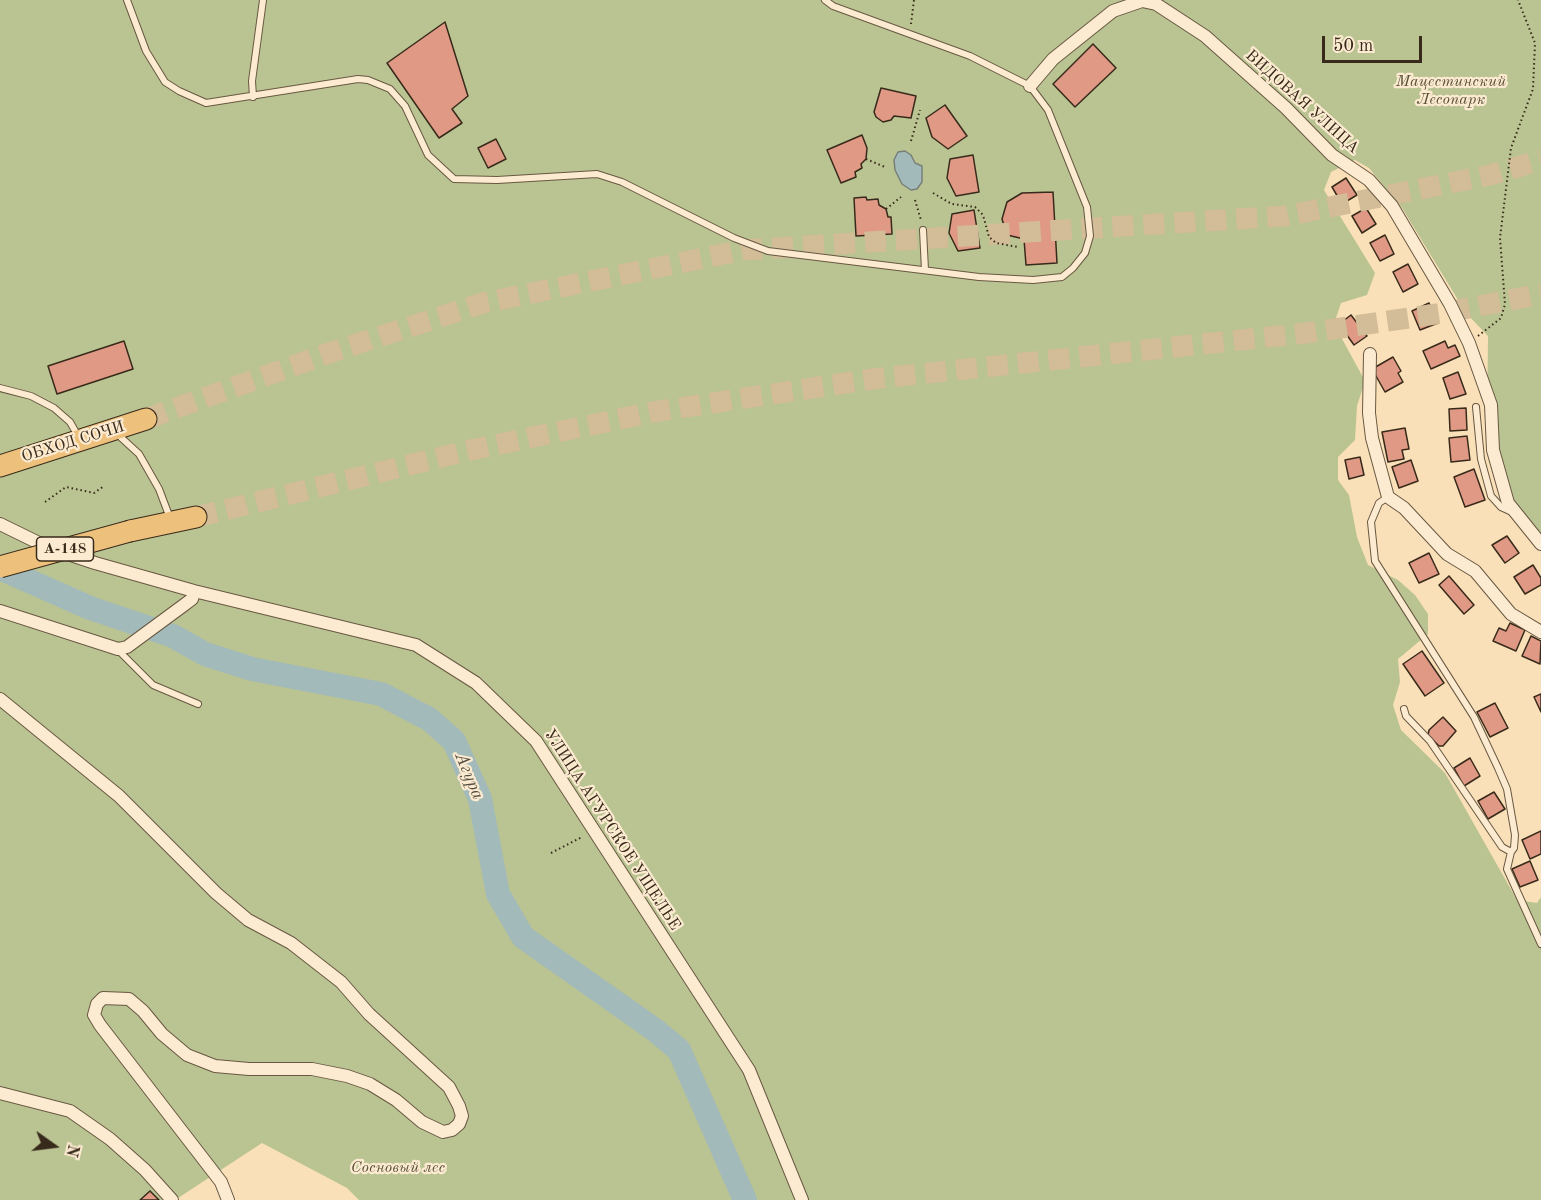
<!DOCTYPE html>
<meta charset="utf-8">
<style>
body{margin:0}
#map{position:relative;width:1541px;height:1200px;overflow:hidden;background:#fae0b8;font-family:"Old Standard TT",serif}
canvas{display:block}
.north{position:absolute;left:24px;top:1116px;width:60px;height:60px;-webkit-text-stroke:4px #fcebd1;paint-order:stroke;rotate:104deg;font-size:16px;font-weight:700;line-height:24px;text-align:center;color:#382a1a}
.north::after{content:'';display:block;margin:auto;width:21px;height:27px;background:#382a1a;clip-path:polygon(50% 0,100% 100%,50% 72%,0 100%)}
.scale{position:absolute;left:1322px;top:36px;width:100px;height:27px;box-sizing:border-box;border:3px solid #382a1a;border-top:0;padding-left:8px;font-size:18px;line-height:21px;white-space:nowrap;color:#382a1a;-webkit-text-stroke:4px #fcebd1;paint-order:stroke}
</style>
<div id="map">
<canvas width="1541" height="1200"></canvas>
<div class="north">N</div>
<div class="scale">50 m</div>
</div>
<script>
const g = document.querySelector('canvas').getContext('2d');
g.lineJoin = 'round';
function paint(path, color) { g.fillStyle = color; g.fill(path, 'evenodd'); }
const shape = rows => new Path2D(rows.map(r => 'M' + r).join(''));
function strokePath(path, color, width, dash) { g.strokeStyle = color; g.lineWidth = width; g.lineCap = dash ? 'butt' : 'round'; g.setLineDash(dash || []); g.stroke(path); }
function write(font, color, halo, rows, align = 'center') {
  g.font = font + ' "Old Standard TT",serif'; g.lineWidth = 4.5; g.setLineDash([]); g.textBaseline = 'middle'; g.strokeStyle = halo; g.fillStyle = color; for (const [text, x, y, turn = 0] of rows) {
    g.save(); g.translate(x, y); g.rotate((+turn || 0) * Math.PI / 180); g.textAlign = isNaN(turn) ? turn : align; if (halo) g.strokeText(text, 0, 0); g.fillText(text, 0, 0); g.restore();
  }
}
paint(shape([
 [0,0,1541,0,1541,547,1506,503,1487,430,1488,336,1466,313,1402,208,1369,168,1355,160,1331,172,1324,190,1375,273,1367,295,1341,303,1334,324,1365,381,1357,406,1355,440,1338,457,1338,480,1349,495,1357,537,1368,565,1398,580,1415,595,1428,614,1428,634,1398,659,1400,682,1393,705,1401,730,1445,773,1517,900,1537,903,1541,897,1541,1200,359,1200,347,1188,262,1143,175,1200,0,1200]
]), '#bac392');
const water = shape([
 [905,151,911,155,915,163,922,166,922,182,917,189,911,190,902,184,895,170,894,160,898,152,905,151]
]);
paint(water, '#a3baba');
strokePath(water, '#78807a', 1.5);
strokePath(shape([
 [0,568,90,608,173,636,205,654,252,669,381,694,429,719,454,741,480,799,498,894,523,937,655,1030,679,1050,745,1200]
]), '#a3baba', 24);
const building = shape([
 [445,22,468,96,452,109,462,123,439,138,387,63,445,22],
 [1093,44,1116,68,1075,107,1053,84,1093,44],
 [881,88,916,96,911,118,894,116,891,120,883,122,876,117,874,112,881,88],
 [945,105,967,136,948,149,932,137,926,118,945,105],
 [862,135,867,148,866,159,861,164,862,168,855,172,856,177,841,183,827,150,862,135],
 [496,139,506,159,488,168,478,148,496,139],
 [973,155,979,192,956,196,947,178,950,159,973,155],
 [1346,178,1357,195,1342,204,1332,187,1346,178],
 [1053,192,1057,263,1026,265,1024,239,1007,235,1002,219,1007,202,1022,193,1053,192],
 [866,197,867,200,878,199,879,205,886,209,888,217,891,217,892,234,856,236,854,198,866,197],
 [1366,208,1376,224,1362,233,1352,216,1366,208],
 [974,210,980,248,958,251,949,233,952,214,974,210],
 [1385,235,1394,254,1380,261,1370,243,1385,235],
 [1408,264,1418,284,1403,292,1393,272,1408,264],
 [1429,303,1438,323,1420,330,1412,311,1429,303],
 [1351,315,1367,336,1354,345,1339,324,1351,315],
 [124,341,133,369,57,394,48,366,124,341],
 [1445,341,1448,348,1455,345,1460,356,1431,369,1423,351,1445,341],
 [1393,357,1401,371,1398,373,1403,382,1385,392,1372,369,1393,357],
 [1458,372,1466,394,1450,399,1443,378,1458,372],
 [1466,408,1467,430,1450,431,1449,409,1466,408],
 [1405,428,1409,449,1402,450,1404,459,1388,462,1382,432,1405,428],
 [1467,436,1470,460,1451,462,1449,438,1467,436],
 [1360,457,1364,475,1349,479,1345,460,1360,457],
 [1411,460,1418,481,1399,488,1392,467,1411,460],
 [1474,469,1485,500,1465,507,1454,477,1474,469],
 [1507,536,1519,553,1505,563,1492,545,1507,536],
 [1429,553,1439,574,1419,583,1409,563,1429,553],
 [1533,565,1541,578,1541,585,1525,594,1514,577,1533,565],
 [1449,576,1474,605,1464,614,1439,585,1449,576],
 [1510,623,1525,630,1516,651,1493,641,1499,628,1506,631,1510,623],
 [1531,636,1541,641,1540,664,1522,656,1531,636],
 [1422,651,1444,683,1425,696,1403,664,1422,651],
 [1541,694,1541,712,1534,697,1541,694],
 [1495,703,1508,728,1490,737,1477,712,1495,703],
 [1443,717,1456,731,1443,746,1439,746,1428,735,1429,730,1443,717],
 [1470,758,1480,776,1464,786,1454,768,1470,758],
 [1494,792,1505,809,1488,819,1478,801,1494,792],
 [1541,831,1541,854,1530,859,1522,840,1541,831],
 [1530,861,1538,880,1520,887,1512,869,1530,861],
 [150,1191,159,1200,140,1200,150,1191]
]);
paint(building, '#df9984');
strokePath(building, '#382a1a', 1.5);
strokePath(shape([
 [146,419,332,352,483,303,743,250,1285,216,1490,175,1541,160],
 [196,517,466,451,653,412,872,379,1306,333,1443,313,1541,294]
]), '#d3bc98', 21, [21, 10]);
const lane = shape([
 [127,0,146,51,165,82,179,91,206,103,358,79,368,80,390,89,405,106,428,155,454,179,497,180,597,174,622,182,734,238,768,251,979,277,1033,280,1062,277,1073,268,1085,253,1090,236,1087,207,1048,110,1030,86,970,56,833,6,825,0],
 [253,97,252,81,263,0],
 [923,230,925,270],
 [0,388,31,396,54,408,70,422,78,436],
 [1476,407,1481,459,1491,496,1501,507,1512,512],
 [115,432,139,454,159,489,170,518],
 [1388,497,1379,503,1371,522,1375,561,1474,717,1498,768,1507,789,1515,835,1514,848,1511,852,1502,847,1430,741,1406,716,1404,709],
 [118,650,153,685,198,704],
 [1511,852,1507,869,1541,944]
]);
const street = shape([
 [1030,86,1053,59,1113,11,1142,1,1156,4,1205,36,1286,108,1332,155,1369,180,1392,206,1450,304,1469,343,1491,405,1493,450,1508,503,1541,544],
 [1370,354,1369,413,1372,438,1388,497,1404,508,1447,554,1475,571,1511,614,1541,632],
 [0,524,47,547,95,563,194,591,416,645,476,683,536,741,749,1070,802,1200],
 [0,611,118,649,127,647,184,605,192,599,194,591],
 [0,699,119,796,216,893,248,920,291,943,341,982,369,1014,449,1087,459,1106,462,1116,459,1124,452,1130,443,1132,422,1122,396,1100,370,1084,347,1076,312,1069,249,1069,215,1066,187,1055,162,1034,143,1011,129,999,103,998,97,1004,94,1015,100,1025,221,1182,228,1200],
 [0,1093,70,1111,110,1139,145,1170,172,1200]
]);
const highway = shape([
 [0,466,146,419],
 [130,531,196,517]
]);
strokePath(lane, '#685842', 8);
strokePath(street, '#685842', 14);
strokePath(highway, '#382a1a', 23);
strokePath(shape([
 [911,24,914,0],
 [911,141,920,110],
 [866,159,885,167],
 [933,193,952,204,975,207,983,215,989,237,996,243,1018,247],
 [915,200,921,220],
 [886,209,901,197],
 [1478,336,1501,318,1505,304,1500,238,1511,148,1533,89,1535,43,1518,0],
 [45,502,66,487,94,493,104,486],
 [551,853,582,837]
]), '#382a1a', 2, [1.5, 3]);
strokePath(lane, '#fcebd1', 6);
strokePath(street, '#fcebd1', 12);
strokePath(highway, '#edc07c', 21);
const highwayBridge = shape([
 [0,567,130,531]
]);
strokePath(highwayBridge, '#382a1a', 23, []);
strokePath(highwayBridge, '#edc07c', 21);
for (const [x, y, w] of [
 [65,549,57]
]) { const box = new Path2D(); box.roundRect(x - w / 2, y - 12, w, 24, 4.5); g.fillStyle = '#fcebd1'; g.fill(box); strokePath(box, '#382a1a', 1.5); }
write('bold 15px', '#382a1a', null, [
 ["А-148",65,549]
]);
write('italic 16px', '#585038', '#fcebd1', [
 ["Мацестинский",1451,82],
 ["Лесопарк",1451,100],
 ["Сосновый лес",398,1168]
]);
write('16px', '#382a1a', '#fcebd1', [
 ["ВИДОВАЯ УЛИЦА",1302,102,42],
 ["ОБХОД СОЧИ",73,442,-17],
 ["УЛИЦА АГУРСКОЕ УЩЕЛЬЕ",612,830,57]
]);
write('italic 18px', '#534e42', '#fcebd1', [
 ["Агура",469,776,67]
]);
</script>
